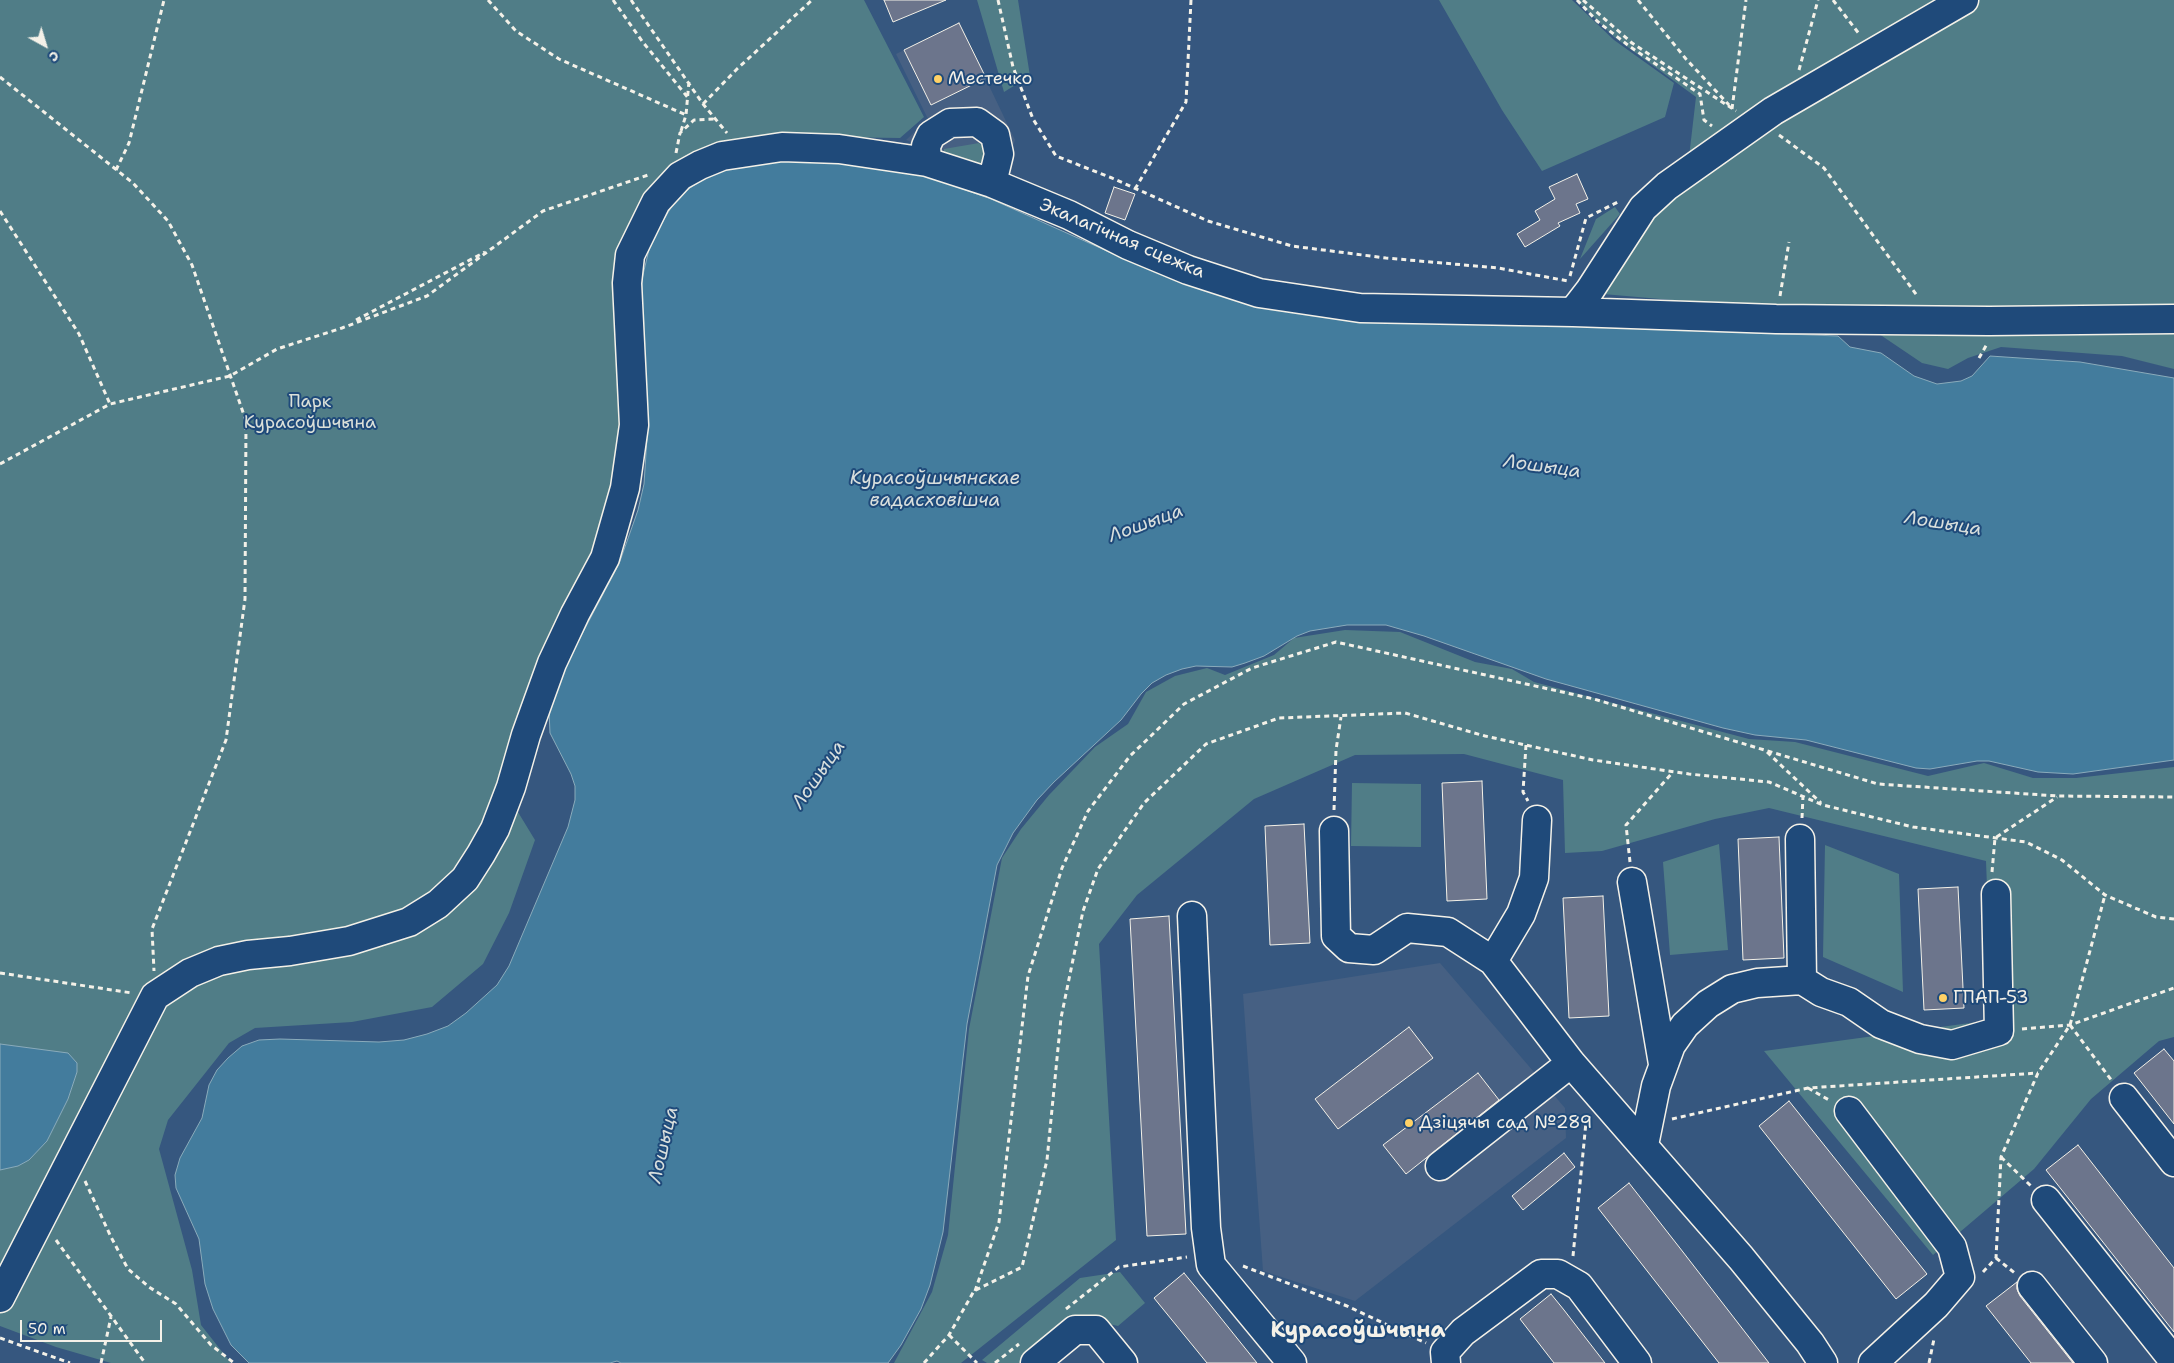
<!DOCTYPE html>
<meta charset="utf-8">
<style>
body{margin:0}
#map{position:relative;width:2174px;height:1363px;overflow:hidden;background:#36577f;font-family:"Shantell Sans",sans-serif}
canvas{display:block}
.north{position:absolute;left:20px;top:20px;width:50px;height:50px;-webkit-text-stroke:4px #1f4a7a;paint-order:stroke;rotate:141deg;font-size:14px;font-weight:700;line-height:20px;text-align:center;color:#f4f1e8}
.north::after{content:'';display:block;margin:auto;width:18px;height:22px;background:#f4f1e8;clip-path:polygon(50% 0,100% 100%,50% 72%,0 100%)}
.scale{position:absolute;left:20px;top:1320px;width:142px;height:22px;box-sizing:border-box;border:2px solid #f4f1e8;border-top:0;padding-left:6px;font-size:15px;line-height:18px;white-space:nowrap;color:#f4f1e8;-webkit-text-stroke:4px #1f4a7a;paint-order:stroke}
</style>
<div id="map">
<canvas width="2174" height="1363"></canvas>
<div class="north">С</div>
<div class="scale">50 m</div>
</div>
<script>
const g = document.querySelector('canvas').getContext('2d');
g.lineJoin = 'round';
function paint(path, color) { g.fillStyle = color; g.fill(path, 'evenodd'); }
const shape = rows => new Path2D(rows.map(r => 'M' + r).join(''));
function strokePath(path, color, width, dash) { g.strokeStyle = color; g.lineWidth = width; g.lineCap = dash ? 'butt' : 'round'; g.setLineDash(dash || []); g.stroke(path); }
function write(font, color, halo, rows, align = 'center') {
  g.font = font + ' "Shantell Sans",sans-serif'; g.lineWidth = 4; g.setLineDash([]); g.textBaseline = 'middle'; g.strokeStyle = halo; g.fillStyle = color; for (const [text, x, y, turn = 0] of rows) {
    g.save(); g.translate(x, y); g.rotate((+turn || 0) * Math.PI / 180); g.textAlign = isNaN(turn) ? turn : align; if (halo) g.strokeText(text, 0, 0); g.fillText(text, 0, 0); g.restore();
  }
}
paint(shape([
 [959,23,1015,140,1008,162,1009,182,906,140,928,119,896,54],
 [1440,963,1565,1108,1566,1138,1355,1301,1263,1271,1243,994]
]), '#466083');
paint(shape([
 [0,0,864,0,924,117,900,138,755,136,706,148,666,173,635,211,616,255,622,423,613,485,595,550,499,781,535,840,509,913,483,964,432,1007,352,1022,255,1028,229,1043,168,1120,159,1149,192,1270,201,1325,231,1363,111,1363,56,1347,0,1326],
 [977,0,1018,0,1030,76,1004,92],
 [1439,0,1572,0,1614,40,1674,83,1665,117,1542,171,1502,110],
 [1576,0,2174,0,2174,369,2122,356,2001,347,1968,358,1948,369,1922,363,1845,311,1695,302,1603,294,1655,212,1686,183,1696,97,1614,37],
 [979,143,990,150,984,167,944,155,944,149],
 [1615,207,1620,214,1580,259,1596,219],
 [1345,630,1400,632,1475,662,1512,669,1534,682,1749,739,1795,742,1928,776,1984,763,2033,778,2076,778,2174,767,2174,1037,2159,1041,2091,1099,2034,1169,1933,1255,1764,1051,1992,1020,1986,861,1769,808,1715,819,1602,851,1565,853,1563,780,1464,754,1355,755,1254,799,1137,895,1099,944,1116,1240,961,1363,894,1363,932,1292,948,1235,969,1029,1002,858,1021,829,1049,795,1095,747,1128,724,1146,692,1175,676,1207,668,1225,675,1274,655,1294,638],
 [1352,783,1421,784,1421,847,1351,846],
 [1719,844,1728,950,1670,955,1663,862],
 [1825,845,1899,874,1903,992,1823,957],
 [1120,1272,1145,1303,1118,1326,1082,1318,1023,1363,987,1363,982,1360,1080,1278]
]), '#507d87');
const water = shape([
 [773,160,841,162,926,176,991,199,1138,265,1205,290,1264,307,1519,324,1838,336,1850,347,1881,353,1914,376,1937,384,1961,381,1972,376,1990,356,2080,362,2174,378,2174,760,2073,774,2038,772,1989,761,1977,761,1930,769,1916,768,1806,740,1755,735,1723,728,1546,679,1424,636,1386,625,1347,625,1310,631,1297,636,1264,656,1245,663,1232,667,1196,666,1182,669,1166,675,1152,683,1141,694,1121,720,1054,782,1037,800,1013,833,997,865,967,1024,943,1232,930,1285,921,1309,901,1345,888,1363,621,1363,617,1361,610,1363,249,1363,231,1345,213,1309,205,1284,199,1239,176,1188,175,1175,180,1158,202,1118,209,1085,217,1070,228,1058,242,1046,259,1040,280,1039,379,1042,404,1040,427,1034,448,1026,466,1013,497,985,509,966,568,827,575,800,575,786,571,774,550,733,549,711,563,670,619,564,638,510,644,484,648,423,641,302,642,279,651,241,672,206,687,190,705,178,726,168,773,160],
 [0,1044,68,1053,77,1063,77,1072,68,1099,47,1141,29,1160,18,1166,0,1170,0,1044]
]);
paint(water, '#437c9d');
strokePath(water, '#8aabbb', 1);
const building = shape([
 [884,0,946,0,893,22,884,0],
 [959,23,986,78,931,105,904,50,959,23],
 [1577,174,1588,199,1576,204,1580,213,1558,223,1560,226,1525,247,1517,234,1540,220,1535,211,1555,199,1549,187,1577,174],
 [1114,187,1135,194,1125,220,1105,213,1114,187],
 [1482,781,1487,899,1447,901,1442,783,1482,781],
 [1304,824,1310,943,1270,945,1265,826,1304,824],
 [1779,837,1784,958,1743,960,1738,839,1779,837],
 [1958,887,1964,1008,1924,1010,1918,889,1958,887],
 [1603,896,1609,1016,1569,1018,1563,898,1603,896],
 [1169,916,1186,1234,1147,1236,1130,919,1169,916],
 [1409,1027,1433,1058,1338,1129,1315,1099,1409,1027],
 [2164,1049,2174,1061,2174,1124,2134,1073,2164,1049],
 [1478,1073,1499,1100,1406,1174,1383,1145,1478,1073],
 [1789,1101,1927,1274,1896,1299,1759,1126,1789,1101],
 [2078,1145,2174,1268,2174,1332,2046,1170,2078,1145],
 [1564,1153,1575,1167,1523,1210,1512,1196,1564,1153],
 [1629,1183,1683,1252,1769,1363,1719,1363,1598,1208,1629,1183],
 [1184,1273,1208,1302,1257,1363,1207,1363,1154,1298,1184,1273],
 [2017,1282,2017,1289,2020,1296,2073,1363,2031,1363,1986,1306,2017,1282],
 [1551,1294,1564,1310,1605,1363,1554,1363,1520,1319,1551,1294]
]);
paint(building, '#6c758c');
strokePath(building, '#f4f1e8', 1);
const minor = shape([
 [927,162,926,146,931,135,950,123,977,122,995,135,999,154,992,183],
 [1573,312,1590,290,1643,208,1667,186,1773,111,1964,0],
 [1334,831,1336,936,1349,948,1374,950,1407,928,1448,932,1493,961,1571,1063,1741,1258,1810,1343,1823,1363],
 [1800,839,1802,980],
 [1632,882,1663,1064],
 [1192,916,1206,1228,1211,1265,1292,1363],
 [1493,961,1521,914,1534,878,1537,820],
 [2124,1098,2174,1162],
 [1849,1111,1952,1247,1960,1277,1936,1305,1873,1363],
 [1644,1145,1656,1086,1671,1045,1685,1025,1708,1004,1732,989,1757,983,1802,980,1821,992,1849,1002,1881,1024,1920,1039,1952,1045,1999,1031,1996,894],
 [1440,1166,1571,1063],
 [2046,1200,2174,1361],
 [2032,1286,2093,1363],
 [0,1298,155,996,190,973,219,961,248,955,290,951,349,941,409,922,438,904,465,879,481,854,495,829,511,787,526,735,552,663,575,614,605,558,625,488,634,425,627,283,630,255,656,202,680,176,700,165,722,156,782,147,839,149,927,162,992,183,1069,215,1128,245,1188,270,1259,293,1360,308,1573,312,1776,319,1989,321,2174,319],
 [1035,1363,1075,1330,1096,1330,1123,1363],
 [1446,1363,1445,1352,1463,1332,1541,1274,1558,1274,1579,1286,1637,1363]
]);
strokePath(minor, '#f4f1e8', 31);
strokePath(shape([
 [488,0,516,31,559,59,686,115],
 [613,0,642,41,689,99],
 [631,0,703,104,727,133],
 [998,0,1013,67,1033,119,1056,156,1112,178,1208,221,1292,246,1386,258,1498,268,1568,281],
 [1577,0,1597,21,1629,46,1700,94,1704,120,1712,126],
 [1583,0,1632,43,1736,111],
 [1638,0,1686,59,1729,105],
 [1833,0,1860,35],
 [1799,70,1818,0],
 [0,77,133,183,168,221,192,265,246,421,245,599,226,740,152,929,154,971],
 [703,104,737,69,812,0],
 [1732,109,1746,0],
 [681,131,686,115,689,81],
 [1779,135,1824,168,1918,297],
 [676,153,680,133,694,120,714,119],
 [116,170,129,143,164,0],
 [1135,189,1186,102,1191,0],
 [0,211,79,334,110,404],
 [1570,276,1586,218,1618,202],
 [1780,296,1789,242],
 [356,320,485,252],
 [1979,358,1987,344],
 [0,464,110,404,230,376,277,349,342,328,427,296,543,211,651,174],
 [1526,745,1523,792,1528,801],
 [1767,752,1821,803],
 [1334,810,1336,750,1341,717],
 [1802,818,1803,796],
 [1630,862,1626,825,1673,772],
 [1992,872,1995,838,2057,797],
 [0,973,132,993],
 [2070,1025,2112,1081],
 [2022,1029,2070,1025,2174,988],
 [1808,1088,1829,1100],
 [1672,1119,1808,1088,2038,1073],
 [2001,1157,2031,1186],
 [85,1181,111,1237,128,1269,149,1287,176,1304,211,1345,234,1363],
 [56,1240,145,1363],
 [1573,1256,1586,1122,1584,1113],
 [1996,1258,2016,1274],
 [1243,1266,1347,1306,1426,1343],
 [1983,1272,1996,1258,2001,1157,2038,1073,2070,1025,2105,895],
 [975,1291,999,1222,1028,976,1062,868,1088,811,1130,756,1184,704,1252,668,1336,642,1594,699,1878,784,2058,796,2174,797],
 [1066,1309,1119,1267,1187,1257],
 [949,1335,977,1363],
 [0,1338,70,1363],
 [101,1363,111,1317],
 [924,1363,949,1335,974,1291,1022,1267,1047,1160,1061,1018,1083,911,1098,869,1144,803,1206,744,1279,718,1405,713,1485,736,1593,760,1689,774,1769,782,1823,805,1913,827,2026,842,2062,860,2105,895,2156,917,2174,919],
 [995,1363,1019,1344],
 [1929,1363,1934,1339]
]), '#f4f1e8', 3, [5, 4]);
strokePath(minor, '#1f4a7a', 28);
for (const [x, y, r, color] of [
 [938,79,5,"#ffd166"],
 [1943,998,5,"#ffd166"],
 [1409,1123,5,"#ffd166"]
]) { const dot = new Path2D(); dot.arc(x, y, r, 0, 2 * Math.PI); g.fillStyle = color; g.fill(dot); strokePath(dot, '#1f4a7a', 2); }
write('18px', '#f4f1e8', '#1f4a7a', [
 ["Местечко",948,79],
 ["ГПАП-53",1953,998],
 ["Дзіцячы сад №289",1419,1123]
], 'left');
write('18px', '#f4f1e8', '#1f4a7a', [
 ["Экалагічная сцежка",1122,239,23]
]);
write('18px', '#dbe0d9', '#1f4a7a', [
 ["Парк",310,402],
 ["Курасоўшчына",310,423]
]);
write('italic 19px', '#d9dfdd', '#1f4a7a', [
 ["Лошыца",1542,467,8],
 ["Курасоўшчынскае",935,479],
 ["вадасховішча",935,501],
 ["Лошыца",1146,524,-20],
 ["Лошыца",1943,524,9],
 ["Лошыца",819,775,-55],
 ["Лошыца",664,1145,-77]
]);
write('bold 22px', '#f4f1e8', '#1f4a7a', [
 ["Курасоўшчына",1358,1331]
]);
</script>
